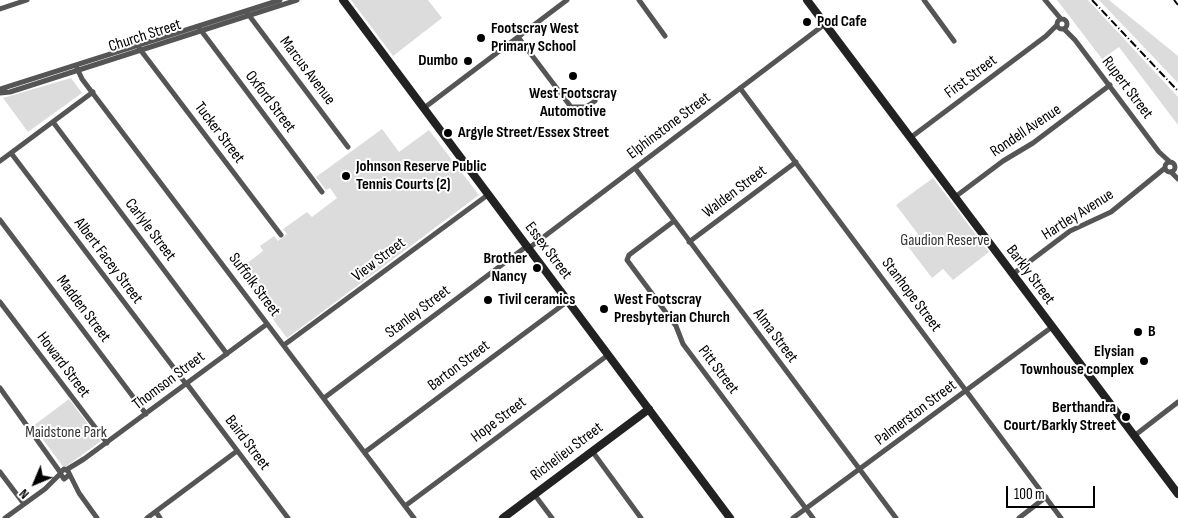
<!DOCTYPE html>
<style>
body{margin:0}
#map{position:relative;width:1178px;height:518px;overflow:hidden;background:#fff;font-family:"Sofia Sans Condensed",sans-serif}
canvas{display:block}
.north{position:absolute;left:10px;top:458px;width:50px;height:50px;-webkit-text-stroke:4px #fff;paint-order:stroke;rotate:225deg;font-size:14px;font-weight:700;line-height:20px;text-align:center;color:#000}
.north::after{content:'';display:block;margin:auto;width:18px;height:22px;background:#000;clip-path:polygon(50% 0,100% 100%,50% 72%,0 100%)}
.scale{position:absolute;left:1006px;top:486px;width:89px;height:22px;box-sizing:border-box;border:2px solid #000;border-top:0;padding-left:6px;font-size:15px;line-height:18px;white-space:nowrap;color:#000;-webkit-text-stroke:4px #fff;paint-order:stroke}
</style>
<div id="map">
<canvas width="1178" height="518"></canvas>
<div class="north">N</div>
<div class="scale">100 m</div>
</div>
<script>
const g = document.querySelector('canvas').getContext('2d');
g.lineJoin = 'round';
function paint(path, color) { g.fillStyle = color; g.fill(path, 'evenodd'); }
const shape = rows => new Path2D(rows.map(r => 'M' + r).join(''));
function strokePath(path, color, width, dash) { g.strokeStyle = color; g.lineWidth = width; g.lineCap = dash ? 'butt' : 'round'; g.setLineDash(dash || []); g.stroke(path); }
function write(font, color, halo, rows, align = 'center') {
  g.font = font + ' "Sofia Sans Condensed",sans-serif'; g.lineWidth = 4; g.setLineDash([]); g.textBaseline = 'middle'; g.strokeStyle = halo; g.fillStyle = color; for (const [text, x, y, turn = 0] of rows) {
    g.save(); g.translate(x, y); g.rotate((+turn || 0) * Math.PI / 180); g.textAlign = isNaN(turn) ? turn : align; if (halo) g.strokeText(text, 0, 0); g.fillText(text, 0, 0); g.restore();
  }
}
paint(shape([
 [351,0,428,0,442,18,393,56],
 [1057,0,1088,0,1178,97,1178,125,1119,47,1102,59],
 [1099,0,1109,0,1178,56,1178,83],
 [71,78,82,93,28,132,3,98],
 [382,129,399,152,429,130,479,195,287,338,237,271,263,251,260,246,274,236,278,241,287,234,283,229,307,212,312,217,337,198,330,188,326,190,316,177],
 [933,178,989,252,953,280,943,269,932,278,906,244,918,234,896,205],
 [69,399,101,441,64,468,33,426]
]), '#dcdcdc');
strokePath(shape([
 [639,0,665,36],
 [924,0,954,41],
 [1045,0,1061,19],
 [0,9,27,0],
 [248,14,348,147],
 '1057 24a5 5 0 1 1 10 0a5 5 0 1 1-10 0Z',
 [200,29,322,192],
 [1064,29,1075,40,1159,152,1170,162],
 [518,37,571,107,586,107,595,101],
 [139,48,281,235],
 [76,66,82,79,414,518],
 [740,88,1061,518],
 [0,89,280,0],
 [0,93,10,92,297,0],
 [424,108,567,0],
 [53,122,227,354],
 [910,138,1046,36,1057,25],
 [11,153,186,384],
 [0,161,93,92],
 '1165 167a5 5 0 1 1 10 0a5 5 0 1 1-10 0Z',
 [635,168,896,518],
 [1171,172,1178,179],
 [955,197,1003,161,1033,143,1110,85],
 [0,220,146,414],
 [674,221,629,255,627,260,676,326,683,344,813,518],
 [689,242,796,162],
 [529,248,825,24],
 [1013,274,1070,231,1111,212,1165,168],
 [0,302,107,443],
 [284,345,489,194],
 [187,384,288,518],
 [0,388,60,472],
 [324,398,527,246],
 [1134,436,1178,402],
 [592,451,641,518],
 [365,452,568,301],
 [66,470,84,459,267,324],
 [0,472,24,504],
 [69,475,64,479,60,473,64,469,68,471,79,493,97,518],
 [534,494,552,518],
 [405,506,608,355],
 [156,512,160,518],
 [5,518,45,489,60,474],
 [147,518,237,451],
 [793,518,1052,327],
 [1019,518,1046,497]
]), '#555', 5);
strokePath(shape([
 [343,0,730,518],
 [807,0,1178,494],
 [503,518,649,409]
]), '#222', 8);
strokePath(shape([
 [1092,0,1178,91],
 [1174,0,1178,5]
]), '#000', 2, [8, 2.5, 1, 2.5]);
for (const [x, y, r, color] of [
 [807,22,5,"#000"],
 [481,38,5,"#000"],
 [468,61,5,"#000"],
 [573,76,5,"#000"],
 [448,133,5,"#000"],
 [346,176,5,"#000"],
 [537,268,5,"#000"],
 [488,300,5,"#000"],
 [604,309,5,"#000"],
 [1138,332,5,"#000"],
 [1144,361,5,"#000"],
 [1126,417,5,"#000"]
]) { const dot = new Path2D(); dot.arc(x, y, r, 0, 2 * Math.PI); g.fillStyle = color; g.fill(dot); strokePath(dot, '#fff', 2); }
write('bold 16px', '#000', '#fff', [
 ["Pod Cafe",817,22],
 ["Footscray West",491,29],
 ["Primary School",491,47],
 ["Dumbo",458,61,"right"],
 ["West Footscray",573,94,"center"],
 ["Automotive",573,112,"center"],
 ["Argyle Street/Essex Street",458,133],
 ["Johnson Reserve Public",356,167],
 ["Tennis Courts (2)",356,185],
 ["Brother",527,259,"right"],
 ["Nancy",527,277,"right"],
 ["Tivil ceramics",498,300],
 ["West Footscray",614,300],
 ["Presbyterian Church",614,318],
 ["B",1148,332],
 ["Elysian",1134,352,"right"],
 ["Townhouse complex",1134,370,"right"],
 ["Berthandra",1116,408,"right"],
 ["Court/Barkly Street",1116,426,"right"]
], 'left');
write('16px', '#000', '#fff', [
 ["Church Street",145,36,-18],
 ["Marcus Avenue",307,71,53],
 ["First Street",971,77,-37],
 ["Rupert Street",1127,88,53],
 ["Oxford Street",270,102,53],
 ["Elphinstone Street",669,126,-37],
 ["Rondell Avenue",1026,131,-34],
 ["Tucker Street",219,133,53],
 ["Walden Street",735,192,-37],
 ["Hartley Avenue",1078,215,-32],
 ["Carlyle Street",150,230,53],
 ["Essex Street",548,251,53],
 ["View Street",379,260,-37],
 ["Albert Facey Street",108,261,53],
 ["Barkly Street",1030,275,53],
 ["Suffolk Street",254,285,53],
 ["Stanhope Street",911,295,53],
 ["Madden Street",83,309,53],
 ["Stanley Street",418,312,-37],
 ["Alma Street",775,336,53],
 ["Howard Street",63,365,53],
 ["Barton Street",459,366,-37],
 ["Pitt Street",718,370,53],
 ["Thomson Street",169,381,-37],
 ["Palmerston Street",916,413,-37],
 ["Hope Street",499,420,-37],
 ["Baird Street",247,443,53],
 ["Richelieu Street",567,452,-37]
]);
write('16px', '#333', '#fff', [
 ["Gaudion Reserve",945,241],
 ["Maidstone Park",66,433]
]);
</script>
